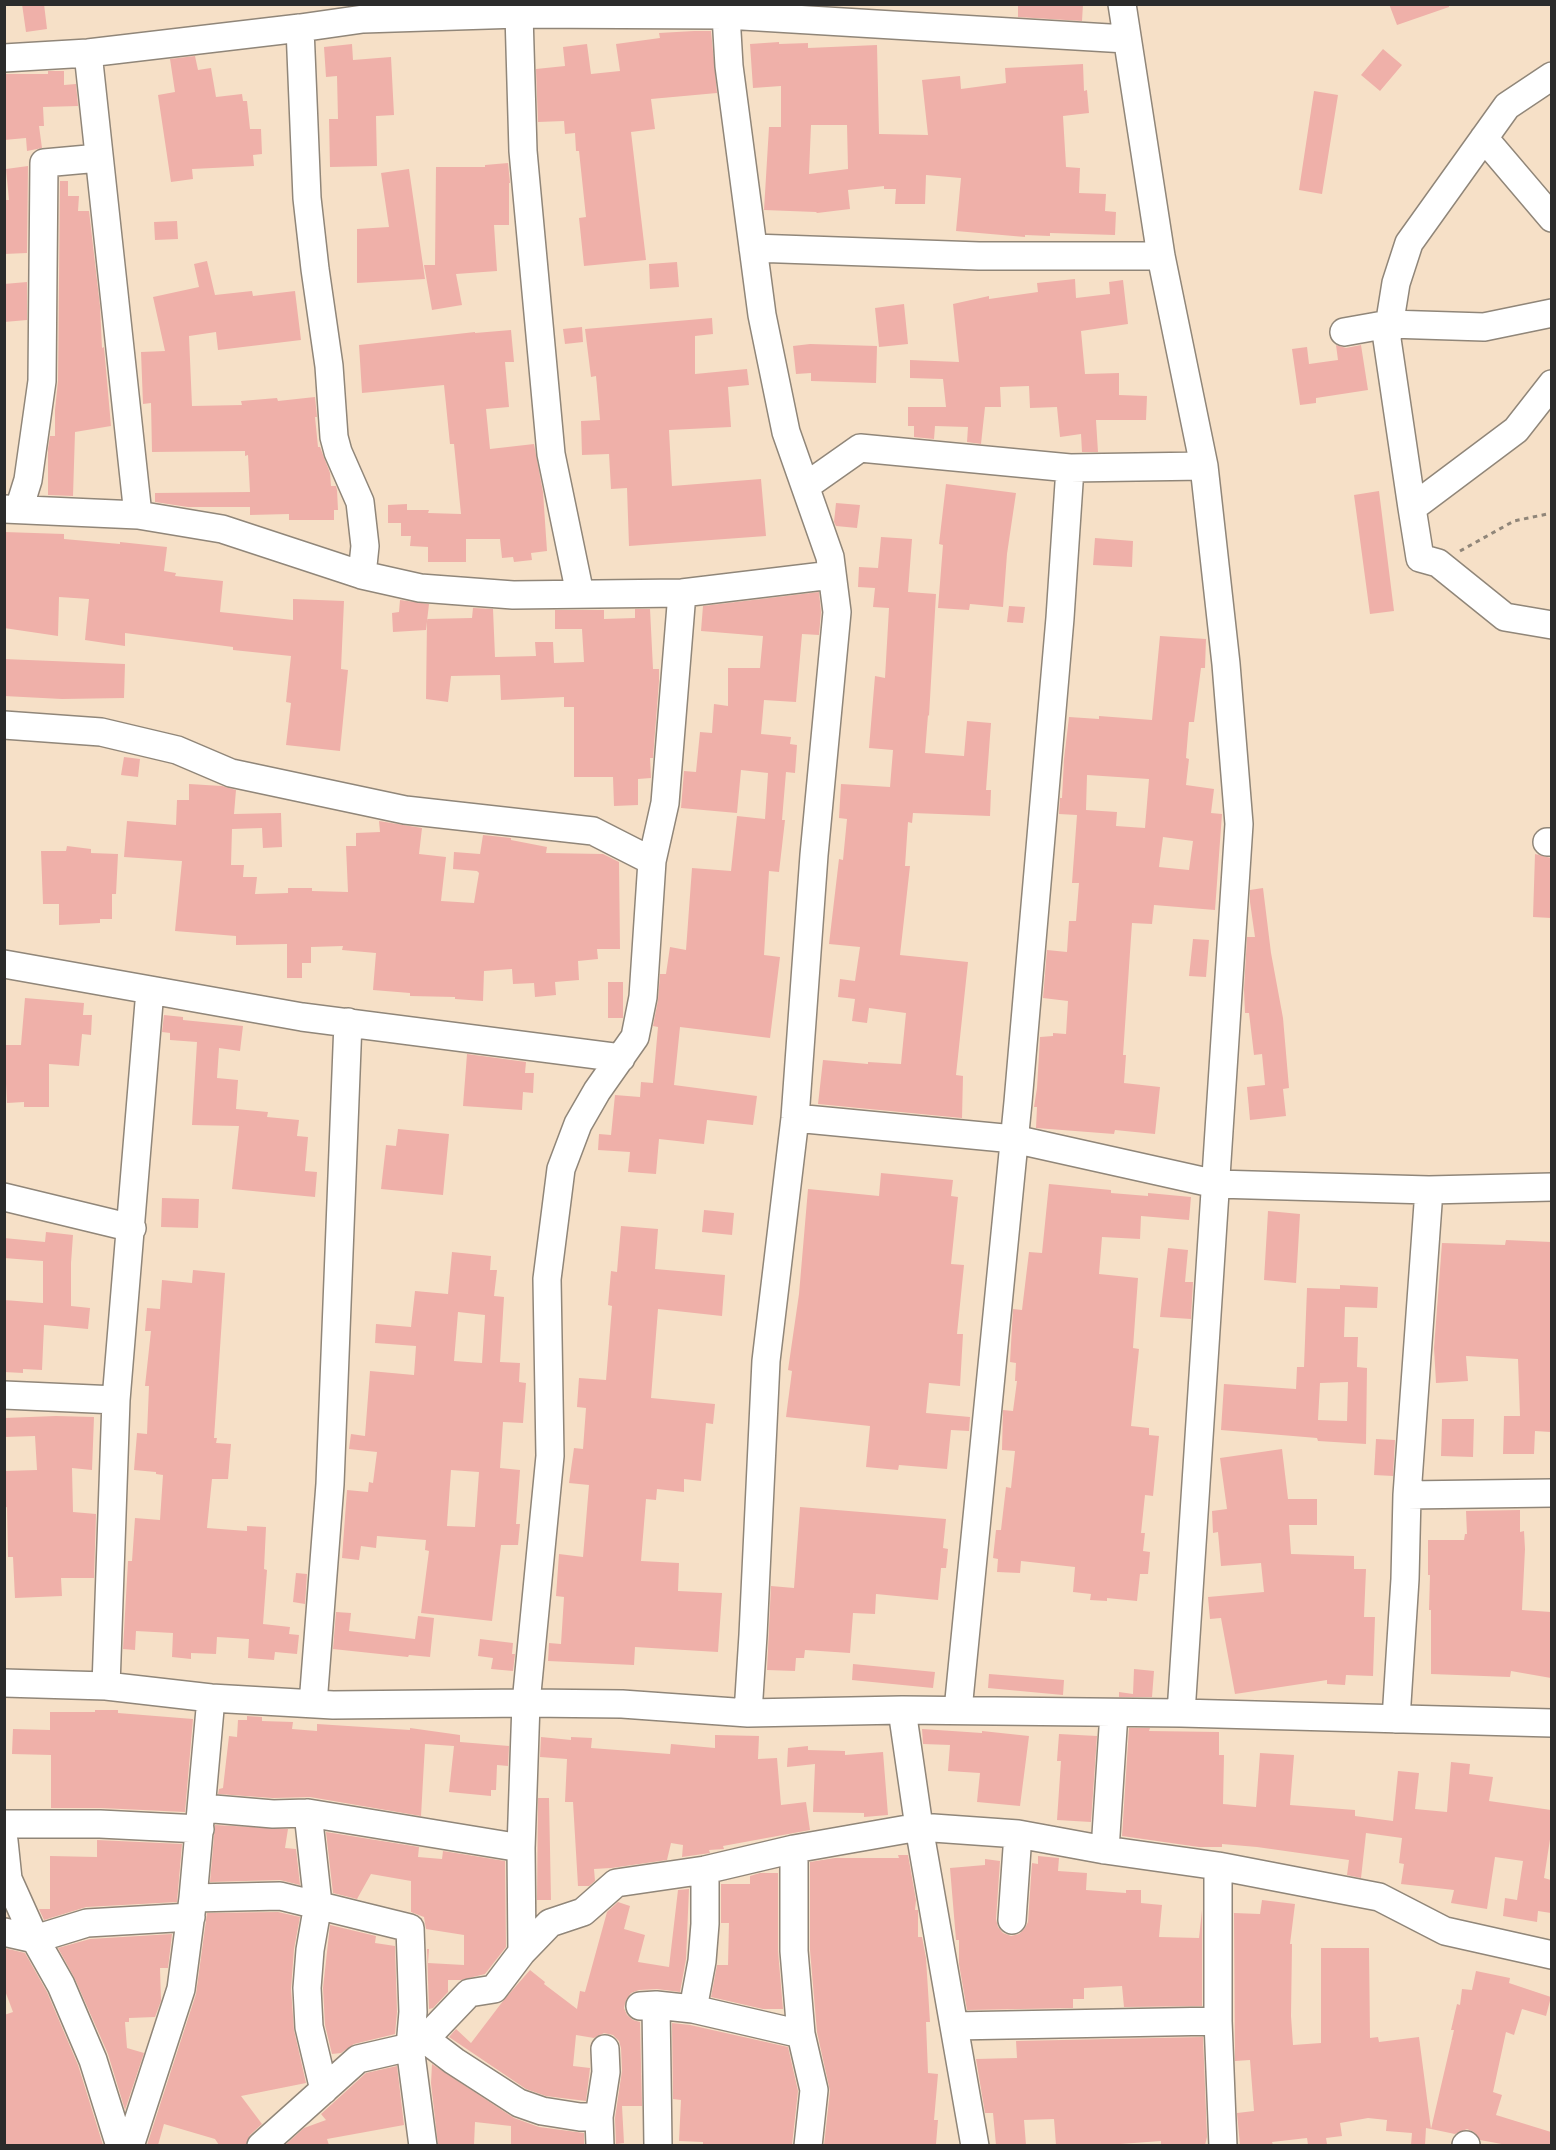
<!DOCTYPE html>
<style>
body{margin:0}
#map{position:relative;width:1556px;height:2150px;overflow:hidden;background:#f6e0c7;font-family:"Shantell Sans",sans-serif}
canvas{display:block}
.frame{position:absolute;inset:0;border:6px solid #2b2b2b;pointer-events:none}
</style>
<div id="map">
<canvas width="1556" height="2150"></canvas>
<div class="frame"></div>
</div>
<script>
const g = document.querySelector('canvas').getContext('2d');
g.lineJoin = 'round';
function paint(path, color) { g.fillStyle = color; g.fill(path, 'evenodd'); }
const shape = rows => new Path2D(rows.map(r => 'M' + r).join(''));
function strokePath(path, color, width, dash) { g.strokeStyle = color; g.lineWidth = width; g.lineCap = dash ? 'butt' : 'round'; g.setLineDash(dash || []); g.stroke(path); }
paint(shape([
 [22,4,44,4,47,29,26,32],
 [1018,4,1083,4,1082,21,1018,17],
 [1389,4,1449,4,1449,7,1397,25],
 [694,31,711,31,717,93,651,99,655,129,631,132,646,260,584,266,579,218,586,217,579,151,576,151,575,133,565,134,564,121,538,122,536,69,565,66,563,47,587,44,591,74,620,71,616,44,660,38,659,33],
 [779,42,779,44,808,43,808,48,877,45,879,134,928,135,922,80,960,76,961,89,1006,83,1005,68,1083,64,1084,91,1087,90,1089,113,1063,116,1066,167,1080,168,1079,193,1106,194,1105,211,1116,212,1115,235,1050,233,1050,236,1025,235,1025,237,956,231,961,178,926,175,925,204,895,204,896,189,884,189,884,186,848,190,850,209,817,213,816,212,764,210,769,127,781,127,781,86,753,88,750,44],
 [811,125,847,125,848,169,809,174],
 [352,44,353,60,391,57,394,115,376,116,377,166,330,167,329,119,338,119,337,76,326,77,324,47],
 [1383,49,1402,65,1380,91,1361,75],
 [195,56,198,70,211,68,216,97,242,94,243,101,247,101,250,129,261,129,262,154,253,155,254,166,192,169,193,179,171,182,158,95,175,92,170,59],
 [48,71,64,71,64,85,76,84,78,106,43,107,44,126,39,126,42,148,27,151,26,138,4,140,4,74,48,74],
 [1314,91,1338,95,1322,194,1299,190],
 [508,163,510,183,509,183,509,225,494,225,497,271,456,274,462,305,432,310,424,265,435,265,436,167,485,167,485,165],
 [28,166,27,253,4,254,4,200,9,200,6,169],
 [409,169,425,279,357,283,357,229,389,227,381,173],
 [60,181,68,181,68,196,79,196,78,211,89,211,100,306,102,348,104,347,111,426,75,432,73,496,48,495,48,449,50,436,55,436,55,410,58,381],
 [177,221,178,239,155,240,154,222],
 [207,261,215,295,252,291,253,296,295,291,301,340,218,350,216,332,189,336,192,406,242,405,241,401,277,398,278,401,315,397,317,417,315,417,318,447,320,447,330,473,331,486,336,486,337,490,338,510,334,510,334,520,289,520,289,514,250,515,250,507,188,507,155,502,155,493,250,492,248,455,245,456,245,451,152,452,151,403,143,404,141,352,165,351,153,297,199,287,194,264],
 [677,262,679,287,650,289,649,264],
 [1075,279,1076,298,1110,294,1109,282,1123,280,1128,324,1081,331,1085,374,1119,373,1119,395,1147,396,1146,420,1096,420,1098,452,1082,452,1081,434,1060,437,1057,407,1030,408,1029,386,1000,387,1001,407,985,407,981,444,967,442,968,427,935,426,934,439,914,437,914,426,908,426,908,407,946,407,943,379,910,378,910,360,959,362,953,304,989,296,989,299,1038,292,1037,283],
 [27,282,27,320,4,322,4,284],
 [904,304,908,344,879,347,875,308],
 [712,318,713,334,695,336,695,374,747,369,749,385,728,387,731,427,669,430,672,486,761,479,766,536,629,546,627,488,611,489,609,454,582,455,581,421,600,420,596,376,591,377,585,329],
 [582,327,583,342,565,344,563,329],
 [511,330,514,362,505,362,509,407,486,409,490,449,534,444,543,492,547,551,531,553,532,560,514,562,513,557,502,558,500,539,466,539,466,562,428,562,428,547,410,546,411,536,401,536,401,523,388,523,388,505,407,504,407,510,429,510,428,513,461,514,454,444,450,444,444,385,362,393,359,345,475,332,475,333],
 [810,344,877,346,876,383,811,381,811,373,796,374,793,346],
 [1336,345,1346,348,1361,345,1368,390,1316,398,1316,403,1300,405,1292,349,1307,347,1309,364,1338,360],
 [946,484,1016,493,1007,554,1003,607,970,604,969,610,938,608,943,545,939,544],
 [1379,491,1394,611,1370,614,1354,495],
 [836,503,860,505,857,528,836,526,834,522],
 [4,532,64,534,64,539,120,544,120,542,167,547,164,571,176,573,175,576,223,581,220,612,293,620,293,599,344,601,341,669,348,670,340,751,286,745,291,703,286,702,291,656,233,650,233,647,125,633,125,646,85,640,89,599,59,597,58,636,4,628],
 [881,537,912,539,908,592,936,594,929,716,928,715,925,753,964,756,967,721,991,723,986,790,991,790,990,816,913,813,912,823,908,822,905,866,910,866,900,955,968,962,956,1075,963,1076,962,1118,818,1104,823,1060,868,1064,868,1062,901,1064,906,1013,869,1008,867,1023,852,1021,855,999,838,997,840,979,855,981,860,947,829,944,839,859,843,860,847,819,839,818,841,784,890,787,893,750,869,748,875,676,885,678,889,608,873,607,875,588,858,587,859,567,878,568],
 [1095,538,1133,541,1132,567,1093,565],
 [819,592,821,612,819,635,802,634,796,702,764,700,761,734,791,737,790,744,797,745,795,773,786,772,782,820,785,820,779,872,769,871,764,955,780,957,770,1038,680,1027,674,1085,757,1096,753,1125,707,1120,704,1144,659,1139,656,1174,628,1172,630,1152,598,1150,599,1134,611,1135,615,1095,640,1097,641,1082,653,1083,658,1027,653,1026,658,1000,660,974,666,974,670,947,686,950,692,868,731,871,737,816,765,819,768,773,741,770,737,813,681,808,684,771,696,772,700,732,712,733,714,704,728,706,728,668,760,668,763,636,701,631,703,606],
 [400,600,429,604,426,630,393,632,392,613,399,612],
 [1009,606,1025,607,1023,623,1007,622],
 [473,608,493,609,495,657,536,656,535,642,553,642,554,663,584,662,582,629,555,629,555,610,604,610,604,619,635,618,635,609,650,609,653,669,659,669,659,681,653,758,650,758,651,778,638,779,638,805,614,806,613,777,574,777,574,707,564,707,564,697,501,700,500,675,451,676,448,702,426,699,427,619,472,618],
 [1160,636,1206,639,1205,668,1201,668,1194,722,1189,722,1186,758,1189,759,1186,785,1214,789,1211,813,1222,814,1215,910,1154,905,1152,924,1132,923,1123,1055,1126,1055,1124,1083,1160,1087,1155,1134,1115,1130,1114,1134,1036,1128,1037,1107,1034,1107,1037,1088,1040,1037,1053,1036,1053,1033,1066,1034,1068,1001,1043,998,1047,950,1067,952,1069,921,1076,921,1079,883,1072,883,1077,815,1059,814,1060,798,1062,798,1064,759,1069,717,1099,719,1099,716,1152,720],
 [1087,775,1149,779,1145,828,1116,826,1117,812,1086,810],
 [1163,837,1193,841,1189,870,1159,867],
 [4,659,125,664,124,698,62,699,4,696],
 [124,757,140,759,138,777,121,775],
 [189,784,222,786,236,790,234,814,281,813,282,847,263,848,262,828,232,829,231,865,244,865,243,877,257,877,255,894,288,893,288,888,312,888,312,891,348,892,346,846,356,846,356,833,380,832,379,821,422,828,419,854,446,857,441,901,474,903,479,873,477,871,453,869,454,852,480,854,483,835,511,838,511,840,547,847,546,853,603,854,619,862,620,949,597,949,598,959,578,961,579,980,555,982,556,995,535,997,534,983,513,984,512,969,484,971,483,1001,455,999,455,997,410,996,410,993,373,990,376,953,342,950,343,946,311,947,311,963,302,963,302,978,287,978,287,944,236,945,236,936,175,931,182,861,124,857,127,821,176,825,177,800,189,800],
 [67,846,91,849,91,853,118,854,116,894,112,894,112,919,100,919,100,923,59,925,59,904,43,904,41,851,66,851],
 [1535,854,1551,858,1551,918,1533,917],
 [1263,888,1271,953,1283,1018,1289,1088,1283,1089,1286,1116,1250,1120,1247,1087,1265,1085,1262,1054,1254,1055,1249,1013,1245,1013,1244,990,1247,937,1255,937,1250,902,1250,890],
 [1193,939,1209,940,1206,977,1189,976],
 [608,982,623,982,623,1018,608,1018],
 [25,998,84,1003,83,1015,92,1015,91,1035,82,1034,79,1066,49,1064,49,1107,24,1107,24,1102,7,1103,4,1045,21,1045],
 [164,1015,183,1017,183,1020,243,1026,240,1051,219,1048,217,1078,238,1080,236,1109,268,1112,267,1117,299,1120,297,1136,308,1137,305,1171,317,1172,315,1197,232,1189,239,1126,192,1125,197,1042,170,1040,170,1033,162,1032],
 [467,1054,526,1062,525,1073,534,1073,533,1093,523,1092,522,1110,463,1106],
 [398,1129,449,1134,443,1195,381,1189,386,1145,396,1146],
 [881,1173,953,1180,951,1196,958,1197,951,1264,964,1265,957,1334,963,1334,960,1386,929,1383,926,1413,970,1417,969,1431,951,1430,947,1469,899,1465,898,1470,866,1467,870,1426,786,1417,792,1371,788,1370,799,1294,808,1189,879,1196],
 [1049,1184,1111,1190,1111,1193,1148,1196,1148,1193,1191,1197,1189,1220,1141,1216,1140,1239,1102,1237,1099,1274,1138,1278,1133,1348,1139,1349,1131,1426,1149,1428,1149,1435,1159,1436,1153,1496,1145,1495,1141,1533,1145,1533,1143,1551,1150,1552,1148,1574,1140,1574,1137,1601,1107,1598,1107,1601,1090,1600,1091,1594,1073,1592,1075,1567,1021,1561,1020,1573,997,1572,998,1559,993,1558,996,1530,1001,1530,1006,1487,1011,1488,1015,1451,1002,1450,1003,1410,1013,1411,1017,1381,1015,1381,1016,1363,1010,1362,1013,1309,1022,1310,1029,1252,1042,1253],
 [162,1198,199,1199,198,1228,161,1227],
 [704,1210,734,1213,732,1235,702,1232],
 [1268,1211,1300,1214,1296,1283,1264,1280],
 [621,1226,658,1229,655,1269,725,1275,722,1316,658,1309,651,1398,715,1404,713,1424,706,1423,701,1481,684,1479,684,1492,657,1489,656,1500,646,1499,641,1561,679,1563,678,1591,722,1593,718,1652,635,1647,634,1665,548,1661,549,1643,561,1644,564,1597,556,1596,559,1554,583,1557,589,1485,569,1483,574,1448,583,1449,586,1408,577,1407,579,1378,606,1380,612,1306,608,1305,611,1271,617,1272],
 [46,1232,73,1235,71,1263,71,1306,90,1308,88,1329,44,1325,42,1370,23,1369,23,1373,4,1372,4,1300,43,1303,43,1261,4,1258,4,1238,45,1242],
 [1506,1240,1551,1242,1551,1432,1535,1431,1534,1454,1503,1454,1504,1416,1520,1416,1518,1359,1466,1356,1468,1381,1436,1383,1434,1348,1442,1243,1505,1245],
 [1168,1248,1188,1250,1185,1282,1193,1282,1191,1319,1160,1317],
 [452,1252,491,1256,490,1270,497,1270,494,1296,504,1297,500,1362,520,1363,519,1382,526,1383,523,1423,503,1422,500,1468,520,1470,516,1524,520,1524,518,1545,501,1545,492,1621,421,1613,429,1551,425,1550,426,1540,377,1536,376,1548,361,1546,359,1560,342,1558,347,1490,368,1492,369,1482,373,1483,377,1452,349,1449,351,1434,365,1436,370,1371,414,1375,416,1346,375,1343,376,1324,411,1327,415,1291,448,1294],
 [458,1312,485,1315,482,1363,454,1361],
 [451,1470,479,1472,475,1527,447,1526],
 [193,1270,225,1273,214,1438,217,1438,216,1443,231,1444,228,1479,212,1479,207,1528,247,1531,247,1526,266,1527,264,1569,267,1570,263,1624,290,1627,289,1634,299,1635,297,1654,275,1652,274,1660,248,1658,249,1639,217,1637,216,1654,191,1653,191,1659,172,1657,173,1633,136,1631,135,1650,123,1649,128,1561,132,1561,135,1518,160,1520,163,1475,156,1474,156,1472,134,1470,137,1433,147,1434,149,1386,145,1386,151,1331,145,1331,147,1308,160,1309,162,1280,192,1283],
 [1340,1285,1378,1287,1377,1308,1345,1307,1344,1337,1358,1337,1357,1367,1367,1368,1366,1444,1318,1441,1317,1438,1221,1430,1224,1384,1296,1389,1297,1367,1304,1367,1307,1288,1340,1289],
 [1348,1382,1347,1421,1318,1420,1320,1383],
 [56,1416,94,1417,92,1470,72,1468,73,1512,96,1514,94,1578,61,1578,62,1596,15,1598,13,1557,8,1557,7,1507,4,1508,4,1471,37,1470,35,1436,4,1437,4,1418],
 [1442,1419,1474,1419,1473,1457,1441,1456],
 [1376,1439,1395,1440,1393,1476,1374,1475],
 [1282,1449,1288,1499,1317,1499,1317,1525,1289,1525,1291,1554,1354,1556,1354,1569,1366,1569,1364,1617,1375,1617,1373,1676,1346,1675,1345,1685,1327,1684,1327,1680,1235,1694,1221,1618,1210,1619,1208,1597,1264,1592,1261,1563,1221,1566,1218,1532,1213,1533,1212,1511,1227,1509,1220,1458],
 [800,1507,946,1519,943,1548,948,1549,946,1568,941,1568,938,1600,876,1594,875,1614,853,1613,850,1653,805,1650,804,1658,796,1658,795,1671,767,1670,771,1586,794,1588],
 [1520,1510,1520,1532,1524,1531,1525,1549,1522,1610,1551,1612,1551,1678,1511,1671,1510,1677,1431,1674,1431,1610,1429,1610,1430,1575,1428,1575,1428,1540,1464,1540,1465,1534,1467,1534,1466,1511],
 [296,1573,307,1574,305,1604,293,1602],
 [336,1612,351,1613,349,1631,415,1639,418,1616,434,1618,430,1657,409,1655,408,1657,333,1649],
 [480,1639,513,1643,512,1654,515,1654,513,1671,491,1669,493,1658,478,1656],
 [853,1664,935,1672,933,1688,852,1680],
 [1134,1669,1154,1671,1152,1697,1119,1697,1119,1692,1133,1694],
 [989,1674,1064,1680,1063,1695,988,1688],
 [95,1710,118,1710,118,1713,193,1719,185,1812,101,1808,51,1808,51,1755,12,1754,13,1729,50,1730,50,1712,95,1712],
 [247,1716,262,1717,262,1721,293,1722,292,1729,317,1731,317,1724,410,1730,410,1728,460,1735,460,1742,509,1746,508,1766,497,1765,496,1790,491,1790,491,1796,449,1792,454,1746,425,1744,421,1816,310,1797,273,1798,218,1794,219,1789,223,1788,229,1736,237,1737,238,1720,247,1720],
 [1129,1728,1150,1728,1149,1731,1219,1732,1219,1755,1224,1755,1223,1804,1256,1807,1260,1753,1294,1755,1290,1805,1355,1810,1355,1816,1393,1821,1398,1771,1419,1773,1415,1809,1447,1812,1451,1762,1470,1764,1469,1774,1493,1777,1489,1801,1551,1810,1551,1833,1544,1878,1551,1880,1551,1913,1538,1911,1537,1922,1503,1916,1505,1898,1517,1900,1523,1861,1495,1857,1487,1909,1451,1903,1454,1890,1401,1884,1404,1864,1399,1863,1402,1838,1366,1833,1361,1878,1347,1875,1349,1860,1257,1847,1222,1844,1222,1847,1199,1847,1122,1836],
 [922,1729,982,1733,982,1731,1029,1736,1020,1806,977,1802,980,1773,948,1771,950,1745,923,1744],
 [1059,1734,1097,1736,1091,1822,1057,1820,1061,1761,1057,1761],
 [715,1735,759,1736,758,1759,777,1758,781,1805,806,1802,810,1830,723,1846,724,1849,709,1850,710,1853,682,1857,683,1845,671,1843,667,1860,611,1868,594,1869,595,1881,589,1886,578,1886,573,1802,565,1802,567,1759,540,1757,541,1737,571,1740,571,1737,592,1738,591,1748,670,1754,671,1744,715,1748],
 [808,1746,808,1750,845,1751,845,1755,883,1752,888,1815,864,1817,864,1813,813,1812,815,1764,787,1767,788,1748],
 [538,1798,549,1798,551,1900,537,1900],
 [215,1825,288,1829,285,1848,296,1849,300,1885,280,1880,210,1882],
 [326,1832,419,1847,418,1857,442,1859,443,1851,505,1861,506,1947,485,1974,461,1980,448,1980,448,1992,433,2008,429,2009,427,1949,429,1949,428,1963,464,1965,464,1935,426,1929,424,1917,411,1912,411,1881,371,1874,357,1899,333,1893],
 [97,1840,182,1844,177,1902,86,1907,44,1920,39,1909,50,1909,50,1856,97,1857],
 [898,1855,908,1855,916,1900,915,1910,918,1910,918,1937,922,1937,926,1958,930,2022,926,2022,928,2073,938,2074,934,2120,938,2120,936,2144,824,2145,830,2091,817,2032,810,1950,810,1862,835,1858,899,1858],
 [1038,1856,1059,1858,1058,1871,1087,1873,1086,1890,1126,1893,1126,1890,1141,1890,1141,1903,1162,1905,1159,1937,1199,1938,1202,1910,1202,2006,1124,2007,1122,1986,1084,1988,1084,1999,1073,1999,1073,2008,967,2010,959,1964,959,1940,956,1940,950,1868,985,1865,985,1859,1000,1861,996,1919,998,1927,1003,1933,1011,1936,1019,1934,1025,1928,1028,1922,1032,1863,1038,1864],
 [760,1873,778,1873,778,1951,783,2009,763,2009,711,1997,717,1965,728,1965,729,1923,721,1923,721,1884,750,1884,750,1876],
 [689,1889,686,1959,680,1992,657,1989,639,1990,631,1993,626,2000,624,2008,627,2015,633,2020,640,2022,642,2106,622,2106,624,2143,616,2144,615,2118,622,2071,621,2048,619,2041,613,2035,604,2033,594,2038,576,2035,573,2066,590,2068,586,2101,546,2096,526,2089,449,2037,456,2029,471,2043,503,2001,530,1970,545,1982,544,1984,577,2009,580,1991,585,1992,607,1912,618,1902,630,1906,624,1929,645,1935,638,1962,669,1967,678,1890],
 [1262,1900,1295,1904,1290,1944,1292,1944,1291,2016,1293,2045,1321,2043,1321,1948,1369,1948,1370,2038,1378,2037,1379,2042,1419,2037,1431,2129,1426,2128,1425,2145,1411,2145,1412,2133,1386,2131,1387,2120,1368,2118,1340,2123,1342,2136,1326,2138,1327,2144,1308,2145,1307,2138,1272,2142,1273,2145,1240,2145,1237,2113,1254,2111,1250,2060,1235,2061,1234,1913,1260,1914],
 [278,1912,300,1917,294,1949,291,1989,294,2030,306,2083,241,2096,262,2124,250,2135,246,2145,219,2145,215,2139,164,2124,158,2145,147,2145,196,1994,207,1913],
 [330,1925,376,1936,375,1943,395,1946,397,2012,395,2034,354,2044,341,2053,332,2054,325,2025,323,1988],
 [172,1934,168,1968,160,1968,161,2001,155,2017,129,2018,129,2022,125,2022,127,2048,144,2053,125,2110,108,2054,75,1979,58,1948,90,1939],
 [4,1948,25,1953,47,1992,78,2065,103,2145,4,2145,4,2015,13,2012,4,1988],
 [1476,1971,1510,1978,1509,1983,1551,1997,1546,2016,1522,2009,1514,2035,1506,2032,1493,2092,1502,2095,1496,2115,1551,2132,1551,2145,1507,2145,1480,2140,1474,2132,1467,2129,1455,2134,1431,2129,1454,2030,1451,2030,1457,2004,1460,2005,1462,1989,1472,1990],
 [672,2023,690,2025,788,2047,798,2091,792,2145,703,2145,703,2142,679,2141,681,2100,673,2099],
 [1203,2037,1207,2137,1205,2145,1161,2145,1161,2141,1107,2145,1056,2145,1054,2119,1024,2120,1026,2145,996,2145,993,2113,985,2113,976,2059,1017,2058,1016,2041],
 [432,2064,514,2118,539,2127,584,2133,584,2145,511,2145,511,2126,475,2122,474,2145,438,2145,431,2083],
 [397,2066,404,2125,327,2139,329,2145,285,2145,304,2128,326,2120,321,2114,366,2073]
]), '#efb0a9');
const minor = shape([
 [1122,4,1161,256,1204,466,1226,664,1239,824,1181,1713],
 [519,14,523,151,551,454,580,594],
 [726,15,729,66,762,315,786,432,830,557,837,612,814,855,795,1118,766,1361,753,1635,748,1713],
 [300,28,307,198,315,269,329,366,334,437,338,452,360,502,365,546,362,575],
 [88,53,138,515],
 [4,58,88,53,300,28,363,19,519,14,726,15,1126,39],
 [1484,138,1552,218],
 [753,248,979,256,1161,256],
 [1344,332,1389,324,1484,327,1552,313],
 [1552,384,1516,430,1412,508,1420,558,1438,563,1505,617,1552,625],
 [806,486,860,448,1070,468],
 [1412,508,1387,339,1396,283,1409,243,1507,106,1552,76],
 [4,509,138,515,222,529,362,575,420,588,513,595,682,593,832,575],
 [19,509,28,480,42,381,44,163,99,158],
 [4,725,101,732,177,750,231,773,405,810,593,831,652,861],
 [1547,842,1552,842],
 [4,964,302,1017,621,1058],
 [795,1118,1014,1139,1216,1184,1429,1190,1552,1187],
 [4,1197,132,1228],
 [4,1395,116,1400],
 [1407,1495,1552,1493],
 [4,1683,106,1686,211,1698,333,1705,526,1703,622,1704,748,1713,902,1710,919,1827,975,2146],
 [106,1686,116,1400,150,990],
 [313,1704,330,1484,348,1022],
 [902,1710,1181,1713,1552,1723],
 [958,1710,1018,1102,1060,618,1070,468,1204,466],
 [1396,1719,1405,1579,1407,1495,1429,1190],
 [202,1808,273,1814,308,1813,521,1848],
 [308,1813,318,1904,310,1950,307,1988,309,2027,324,2090],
 [4,1824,100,1824,200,1829],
 [4,1841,8,1879,35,1939,61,1985,93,2060,120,2146],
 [794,1849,794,1951,801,2034,814,2090,808,2146],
 [1105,1850,1114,1713],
 [1218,1866,1218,2021,1223,2146],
 [193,1898,280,1896,410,1928,413,2012,410,2047,423,2146],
 [1012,1920,1018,1834],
 [4,1932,35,1939,87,1923,191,1917],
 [522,1952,521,1848,526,1703,550,1456,547,1279,561,1169,578,1124,597,1091,635,1037,643,997,652,861,665,803,682,593],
 [656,2005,658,2146],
 [640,2006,656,2005,693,2009,801,2034],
 [693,2009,702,1961,705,1924,705,1870],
 [954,2026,1218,2021],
 [425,2039,454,2061,519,2103,542,2111,580,2117,599,2117],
 [130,2146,181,1989,193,1898,211,1698],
 [261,2146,358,2059,410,2047,425,2039,469,1993,494,1989,522,1952,550,1923,583,1912,616,1883,705,1870,794,1849,919,1827,1018,1834,1105,1850,1218,1866,1379,1897,1445,1931,1552,1955],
 [600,2146,599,2117,606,2072,605,2049],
 [1466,2146,1466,2145]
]);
strokePath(minor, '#908679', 30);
strokePath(shape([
 [1460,551,1514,521,1552,513]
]), '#908679', 3, [4.5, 4.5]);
strokePath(minor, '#fff', 27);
</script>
